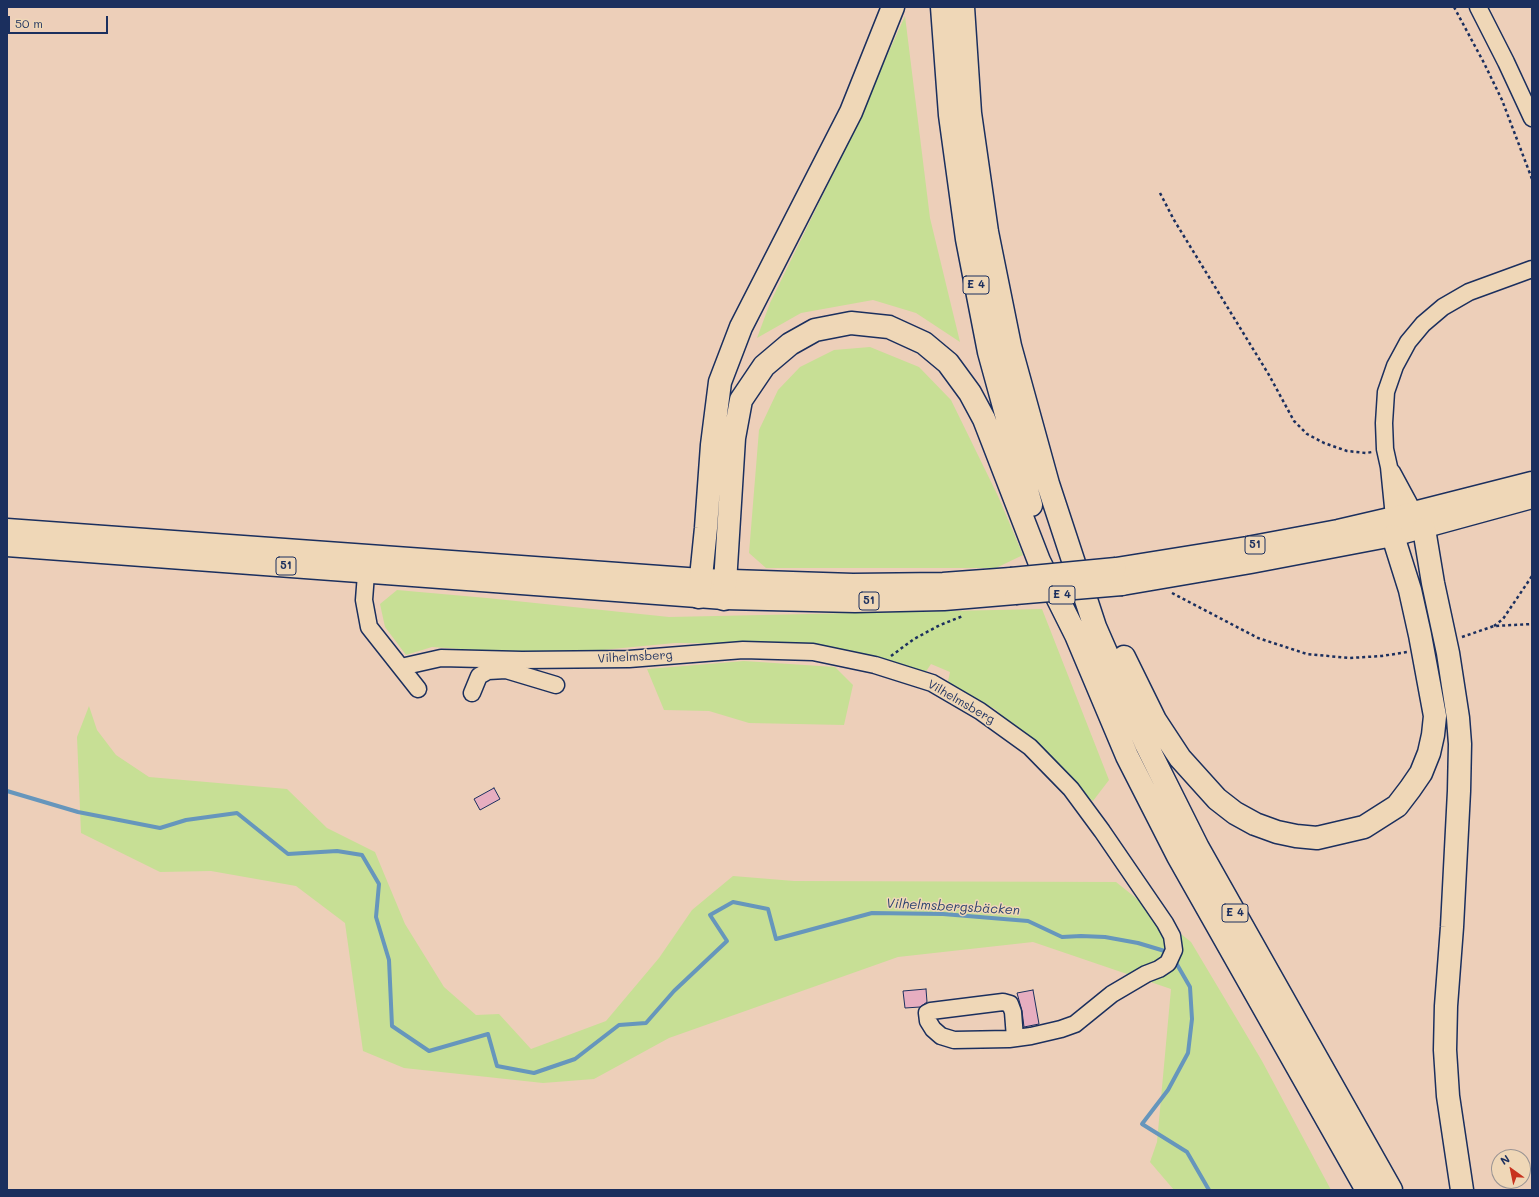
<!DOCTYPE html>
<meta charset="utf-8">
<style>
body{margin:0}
#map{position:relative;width:1539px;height:1197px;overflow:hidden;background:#edcfb9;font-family:Mali,sans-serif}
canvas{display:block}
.frame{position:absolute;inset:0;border:8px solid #1b2f5e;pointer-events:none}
.north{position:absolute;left:1491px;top:1149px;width:40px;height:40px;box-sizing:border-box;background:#efd7b7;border:1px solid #9a9493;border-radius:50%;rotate:327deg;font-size:11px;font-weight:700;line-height:16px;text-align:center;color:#1b2f5e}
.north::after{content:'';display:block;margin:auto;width:14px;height:18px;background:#c8321e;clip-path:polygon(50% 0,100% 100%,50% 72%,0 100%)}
.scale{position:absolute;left:8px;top:16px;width:100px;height:18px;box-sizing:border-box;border:2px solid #1b2f5e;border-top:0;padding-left:5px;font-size:12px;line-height:14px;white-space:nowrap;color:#1b2f5e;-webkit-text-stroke:3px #efd7b7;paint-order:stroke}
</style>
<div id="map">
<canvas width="1539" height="1197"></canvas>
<div class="frame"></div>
<div class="north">N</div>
<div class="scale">50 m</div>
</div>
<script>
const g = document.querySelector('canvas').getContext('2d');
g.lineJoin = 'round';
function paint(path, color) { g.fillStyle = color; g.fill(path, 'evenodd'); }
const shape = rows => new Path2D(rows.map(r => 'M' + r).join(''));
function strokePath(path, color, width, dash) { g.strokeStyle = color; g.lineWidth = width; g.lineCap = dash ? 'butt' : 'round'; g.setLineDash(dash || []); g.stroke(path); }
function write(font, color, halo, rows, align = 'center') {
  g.font = font + ' Mali,sans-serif'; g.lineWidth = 3; g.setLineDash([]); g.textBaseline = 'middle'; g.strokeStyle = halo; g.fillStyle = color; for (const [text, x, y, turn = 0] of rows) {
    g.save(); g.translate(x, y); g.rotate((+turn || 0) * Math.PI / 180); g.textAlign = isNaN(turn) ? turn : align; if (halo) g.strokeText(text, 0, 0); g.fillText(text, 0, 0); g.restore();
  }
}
paint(shape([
 [905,16,930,218,960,342,916,313,873,300,801,313,757,338,770,303,837,166],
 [870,347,919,367,951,400,998,496,1023,555,996,568,766,568,749,553,759,430,778,390,800,367,834,350],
 [397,590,487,598,669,617,1042,609,1109,780,1093,801,1061,774,995,709,947,686,950,672,931,664,923,676,848,650,777,644,675,643,550,655,432,647,406,655,385,627,380,604],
 [744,661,835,667,853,685,844,725,749,723,709,711,664,710,647,669],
 [89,706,97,730,116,755,149,777,287,789,327,828,375,852,405,924,444,987,476,1015,499,1014,531,1049,606,1021,659,958,692,910,733,876,794,881,1116,882,1191,942,1262,1061,1331,1190,1174,1190,1150,1162,1157,1142,1171,989,1033,942,898,957,669,1038,594,1079,543,1083,404,1068,363,1051,345,923,296,886,211,871,160,872,81,833,77,737]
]), '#c7df95');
strokePath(shape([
 [7,791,78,812,160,828,186,820,237,813,288,854,337,851,362,855,379,884,376,917,389,960,392,1026,429,1051,488,1034,497,1066,534,1073,575,1059,619,1025,646,1023,674,991,727,941,710,915,733,902,768,909,776,939,872,913,943,914,1028,921,1062,937,1081,936,1105,937,1138,943,1168,952],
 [1175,961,1190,987,1192,1019,1188,1053,1168,1090,1142,1124,1187,1152,1209,1190]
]), '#6696bc', 4);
const building = shape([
 [494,788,500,799,480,810,474,799,494,788],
 [926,989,927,1002,920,1007,905,1008,903,991,926,989],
 [1033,990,1039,1024,1024,1027,1022,1011,1017,993,1033,990]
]);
paint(building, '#e7aec0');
strokePath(building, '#1b2f5e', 1);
const minor = shape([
 [1478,7,1506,62,1532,118],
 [1392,472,1419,522],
 [1393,528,1394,517,1389,467,1385,449,1384,423,1386,392,1395,366,1408,342,1423,324,1443,307,1469,292,1532,269],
 [367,561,364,600,369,627,418,689],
 [401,667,441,658,522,660,629,659,743,650,813,652,875,665,932,683,980,711,1030,747,1071,789,1102,831,1165,923,1172,936,1174,950,1168,963,1159,969,1146,974,1112,994,1075,1024,1061,1029,1031,1036,1009,1039,954,1040,941,1036,933,1029,928,1021,927,1013,931,1011,1003,1002,1010,1004,1013,1012,1015,1038],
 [472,693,479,676,488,671,506,670,556,685]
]);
const major = shape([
 [7,529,701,579,853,584,943,583,1011,578],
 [7,546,724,599,855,602,944,600,1015,594],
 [1116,568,1247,547,1338,530,1394,517,1532,482],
 [1122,585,1251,563,1393,536,1532,498]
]);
const highway = shape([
 [942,7,950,115,967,239,989,352,1031,505],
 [963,7,970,113,987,232,1010,346,1048,484,1095,627,1146,744,1198,848,1391,1190],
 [1424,529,1433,583,1448,653,1458,718,1460,744,1459,791,1452,927,1446,1006,1445,1050,1448,1096,1462,1190],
 [699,597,706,528,712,445,720,382,741,327,851,112,893,7],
 [724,599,734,438,741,400,764,366,790,344,815,330,851,323,889,327,924,343,948,363,970,393,984,419,1039,561,1076,635,1127,756,1178,856,1367,1190],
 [1124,657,1155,720,1180,758,1217,799,1235,813,1255,824,1277,832,1296,836,1317,838,1364,827,1397,806,1410,789,1421,773,1429,753,1433,735,1435,716,1420,635,1410,590,1393,536]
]);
strokePath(minor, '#1b2f5e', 19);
strokePath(major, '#1b2f5e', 23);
strokePath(highway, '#1b2f5e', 25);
strokePath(shape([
 [1454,7,1484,63,1502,100,1532,179],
 [1160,193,1174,220,1269,375,1294,421,1307,434,1324,443,1347,451,1366,453,1372,452],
 [1172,593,1258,638,1307,654,1349,658,1382,656,1407,652],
 [1494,626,1503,619,1532,576],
 [1462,637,1494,626,1532,624],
 [891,656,914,639,940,625,963,616]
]), '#1b2f5e', 2.5, [3, 3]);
strokePath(minor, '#efd7b7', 16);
strokePath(major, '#efd7b7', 20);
strokePath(highway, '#efd7b7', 22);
const majorBridge = shape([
 [1011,578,1116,568],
 [1015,594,1122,585]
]);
strokePath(majorBridge, '#1b2f5e', 23, []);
strokePath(majorBridge, '#efd7b7', 20);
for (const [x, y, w] of [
 [976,285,26],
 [1255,545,20],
 [286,566,20],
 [1062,595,26],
 [869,601,20],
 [1235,913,26]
]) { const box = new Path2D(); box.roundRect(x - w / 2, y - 9, w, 18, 3); g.fillStyle = '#efd7b7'; g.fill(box); strokePath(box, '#1b2f5e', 1); }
write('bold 11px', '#1b2f5e', null, [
 ["E 4",976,285],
 ["51",1255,545],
 ["51",286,566],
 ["E 4",1062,595],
 ["51",869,601],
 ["E 4",1235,913]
]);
write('12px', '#1b2f5e', '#efd7b7', [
 ["Vilhelmsberg",635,657,-3],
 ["Vilhelmsberg",961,702,30]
]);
write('italic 13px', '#28406e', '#efd7b7', [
 ["Vilhelmsbergsbäcken",953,907,3]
]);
</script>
